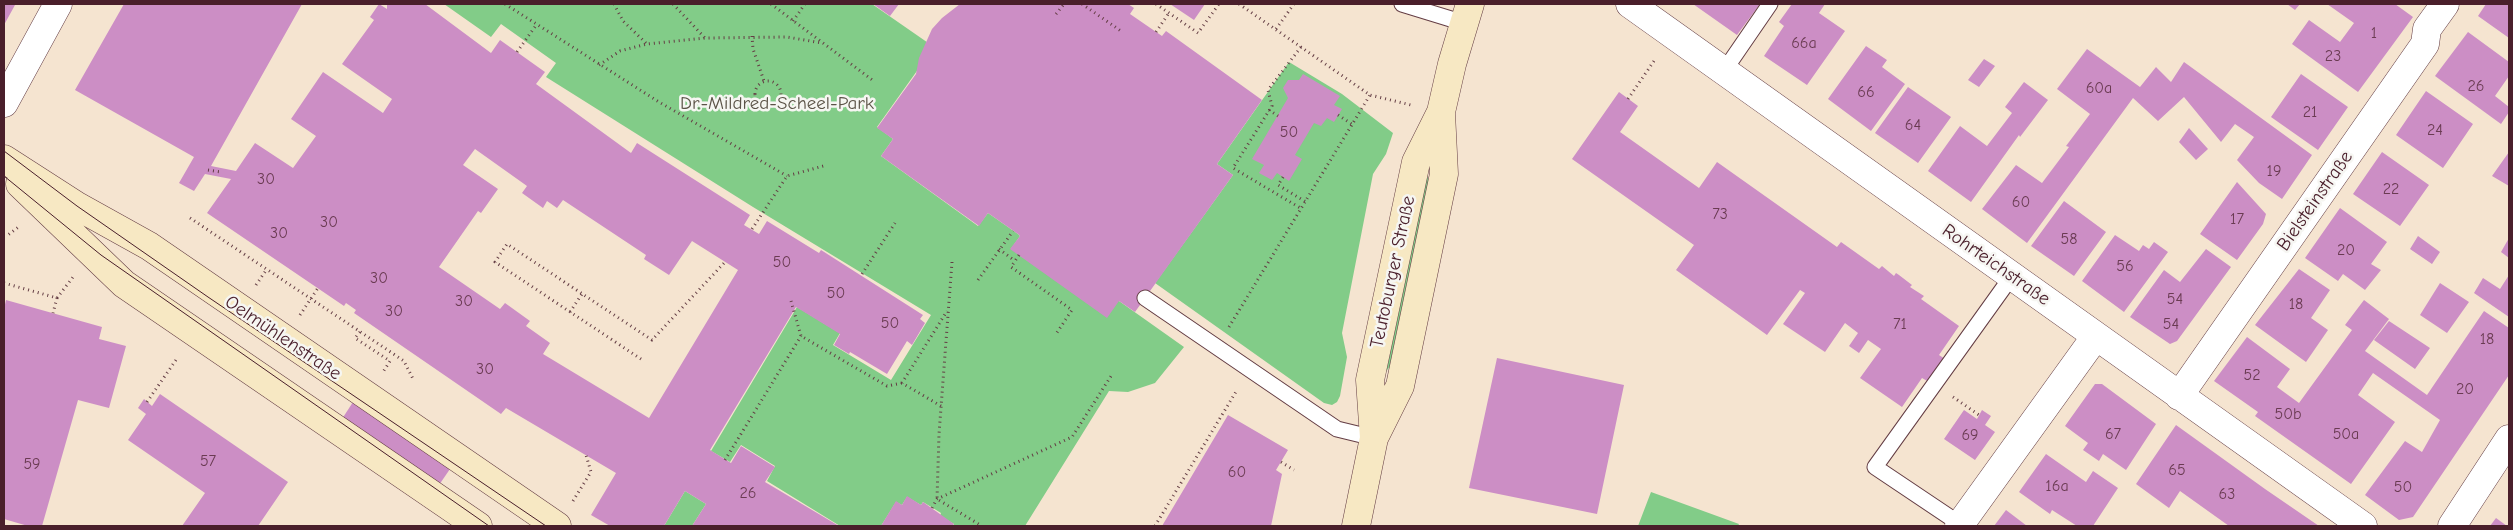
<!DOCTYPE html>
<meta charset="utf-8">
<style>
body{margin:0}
#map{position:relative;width:2513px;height:530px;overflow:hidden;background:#f5e4d0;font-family:"Comic Neue",sans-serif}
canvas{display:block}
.frame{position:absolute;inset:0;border:5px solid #4a1f2b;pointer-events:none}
</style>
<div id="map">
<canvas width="2513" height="530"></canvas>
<div class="frame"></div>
</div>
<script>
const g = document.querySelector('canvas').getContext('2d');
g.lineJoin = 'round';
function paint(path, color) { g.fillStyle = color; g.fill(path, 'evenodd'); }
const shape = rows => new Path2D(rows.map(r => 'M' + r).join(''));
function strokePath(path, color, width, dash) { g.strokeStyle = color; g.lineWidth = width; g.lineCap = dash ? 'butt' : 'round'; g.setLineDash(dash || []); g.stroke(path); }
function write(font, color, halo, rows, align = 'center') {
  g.font = font + ' "Comic Neue",sans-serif'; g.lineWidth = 5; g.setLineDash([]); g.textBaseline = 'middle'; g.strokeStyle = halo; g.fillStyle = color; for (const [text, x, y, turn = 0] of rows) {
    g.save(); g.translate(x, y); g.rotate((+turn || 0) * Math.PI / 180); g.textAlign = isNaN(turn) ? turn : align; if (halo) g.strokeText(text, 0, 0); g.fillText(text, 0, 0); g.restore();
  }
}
paint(shape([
 [444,4,872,4,934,47,877,127,893,139,881,156,978,226,988,213,1018,234,1020,236,1011,249,1119,301,1184,347,1155,383,1128,392,1109,391,1025,526,953,526,954,524,940,516,941,513,923,502,921,505,907,497,902,505,896,502,881,526,840,526,767,481,775,466,741,445,730,462,711,451,797,307,840,333,833,345,891,380,931,315,753,207,546,77,556,63,501,24,491,37],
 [1289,62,1342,94,1393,133,1386,154,1373,174,1342,333,1347,357,1340,396,1337,402,1332,405,1324,403,1155,283,1233,175,1217,164],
 [1427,174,1432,197,1399,354,1385,373],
 [685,491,706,504,692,526,664,526],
 [1651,492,1739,524,1738,526,1638,526]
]), '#82cc88');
paint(shape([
 [4,4,15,5,4,25],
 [124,4,302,4,211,166,236,171,255,143,293,168,316,136,291,119,323,72,383,113,392,99,342,64,374,20,370,17,379,4,387,9,387,4,425,4,491,53,500,40,545,72,536,84,631,153,637,143,750,215,744,225,759,234,767,221,819,253,821,250,923,315,920,319,925,323,912,345,907,341,887,374,850,352,849,354,834,345,840,334,796,307,710,450,731,463,741,446,775,467,765,482,839,526,692,526,706,504,685,491,664,526,610,526,591,515,616,473,506,408,501,414,354,313,356,310,346,303,344,306,207,213,231,179,205,174,194,191,179,183,194,157,75,90],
 [475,149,527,186,522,193,543,208,547,201,557,208,563,200,646,255,644,259,669,275,692,241,738,270,649,418,543,354,550,343,526,326,530,321,505,303,500,309,439,267,478,211,481,213,498,189,463,165],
 [873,4,899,4,890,16],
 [960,4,1128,4,1134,8,1130,14,1162,36,1166,31,1262,100,1217,164,1233,175,1135,312,1119,301,1107,318,1010,249,1020,236,1018,234,988,213,979,226,881,156,893,139,877,128,916,74,919,58,932,29,942,18],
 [1170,4,1205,4,1194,20],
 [1693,4,1760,4,1737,35],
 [1792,4,1825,4,1819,13,1845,31,1807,85,1764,56,1784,26,1779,22],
 [2287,4,2300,4,2295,10],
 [2327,4,2395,4,2413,17,2358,92,2292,44,2309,20,2340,42,2354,23],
 [2486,4,2509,4,2509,38,2478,16],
 [2468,32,2509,62,2509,76,2495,96,2509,107,2509,112,2501,124,2435,76],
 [1866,46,1887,60,1882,67,1905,84,1871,131,1828,99],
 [2087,49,2140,87,2156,67,2171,82,2184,62,2312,155,2282,199,2259,183,2237,160,2254,137,2235,124,2221,142,2184,97,2158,121,2133,98,2027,243,1982,209,2016,165,2042,183,2069,147,2066,146,2090,114,2057,89],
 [1984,59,1995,66,1979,87,1968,80],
 [1303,74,1340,96,1334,105,1342,109,1334,122,1327,118,1321,126,1314,123,1295,155,1302,159,1289,181,1277,173,1272,180,1259,173,1264,165,1252,159,1288,98,1283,88,1288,80,1299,80],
 [2301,74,2348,107,2318,150,2271,117],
 [2024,82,2048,100,2020,137,2019,135,1971,202,1928,171,1960,126,1987,146,2012,113,2005,107],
 [1908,87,1951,117,1918,163,1875,133],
 [2426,91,2473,124,2443,168,2396,135],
 [1619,92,1638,106,1620,132,1699,188,1717,162,1837,247,1841,242,1879,269,1882,266,1894,276,1896,273,1899,275,1912,285,1910,287,1924,296,1921,299,1959,326,1939,355,1945,359,1929,382,1922,378,1902,407,1860,378,1881,349,1868,340,1859,353,1849,346,1858,333,1845,323,1825,352,1783,324,1805,293,1800,290,1767,335,1676,270,1694,245,1572,159],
 [2189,128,2208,149,2196,160,2179,142],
 [2382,152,2429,185,2400,226,2353,194],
 [2509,152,2509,186,2492,176],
 [2237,182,2266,214,2263,224,2237,260,2200,234],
 [2064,201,2106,232,2074,276,2031,246],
 [2340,208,2387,242,2371,264,2381,270,2365,290,2343,274,2338,281,2305,258],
 [2115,235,2139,251,2143,245,2149,249,2154,242,2168,252,2124,312,2082,281],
 [2418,236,2440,252,2432,264,2410,249],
 [2509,238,2509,258,2501,252],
 [2206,249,2231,267,2177,341,2170,344,2130,317,2164,270,2180,282],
 [2299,269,2330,290,2311,318,2328,330,2306,362,2255,325],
 [2509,275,2509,317,2474,293,2483,278,2500,289],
 [2440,283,2469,302,2447,333,2420,315],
 [6,300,102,327,99,339,126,346,109,408,78,400,42,526,28,526,4,519,4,309],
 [2364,300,2389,319,2365,351,2427,395,2484,311,2509,328,2509,375,2413,517,2399,520,2365,495,2405,441,2422,452,2440,420,2373,373,2358,395,2395,422,2351,484,2255,416,2258,412,2214,381,2247,337,2290,369,2277,387,2299,403,2352,330,2345,325],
 [2389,321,2430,348,2415,369,2374,340],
 [1497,358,1624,385,1597,514,1469,488],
 [2095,384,2102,384,2156,424,2126,470,2103,454,2099,461,2083,450,2088,443,2065,426],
 [160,394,288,482,258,526,182,526,205,493,128,440,146,414,138,408,144,399,152,406],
 [353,402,450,469,439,485,342,419],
 [1964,410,1977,419,1982,410,1991,416,1985,425,1995,432,1975,460,1944,439],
 [1228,415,1288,450,1276,470,1282,474,1271,526,1162,526],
 [2176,425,2265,489,2319,526,2229,526,2180,491,2169,508,2136,484],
 [2046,454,2086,482,2093,471,2118,488,2093,526,2077,526,2052,510,2050,514,2019,492],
 [907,496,921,505,923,502,954,524,952,526,881,526,896,501,902,505],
 [2006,510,2027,526,1994,526],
 [2496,518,2507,526,2490,526]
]), '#cc8ec5');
const lane = shape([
 [1402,4,1464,23],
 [1724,71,1770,4],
 [1145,298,1337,429,1374,438],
 [1960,524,1875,467,2012,276]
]);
const street = shape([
 [1630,4,2363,526],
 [4,103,58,4],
 [2179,396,2425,44,2427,29,2445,4],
 [1959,526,2096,336],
 [2452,526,2509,439]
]);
const secondary = shape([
 [4,159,77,206,149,246,557,526],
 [20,184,124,284,478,526],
 [1374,438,1370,380,1416,162,1441,112,1452,64,1470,4],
 [1356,526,1374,438,1400,386,1444,174,1441,113]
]);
strokePath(lane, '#643d44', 17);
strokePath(street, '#643d44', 29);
strokePath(secondary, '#643d44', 29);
strokePath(shape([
 [505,4,659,102,787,176],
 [614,4,623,21,647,44],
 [673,4,705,38],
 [771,4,875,82],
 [1082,4,1121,31],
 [1156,4,1198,33,1219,4],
 [1239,4,1370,95,1411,105],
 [1056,14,1064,4],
 [793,21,805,4],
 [1276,29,1294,4],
 [1156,32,1169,13],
 [752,36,753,49,764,81],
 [1301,47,1268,90,1272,106,1233,168,1302,209],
 [517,52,537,24],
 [599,65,620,51,647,44,705,38,787,37,822,43],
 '755 94a13 13 0 1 1 26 0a13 13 0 1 1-26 0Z',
 [1628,99,1656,58],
 [1269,110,1278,116],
 [1338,115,1353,125],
 [208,170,221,172],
 [1283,177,1278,185,1306,202],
 [190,218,404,361,414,381],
 [752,229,787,176,827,165],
 [4,235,8,235,20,226],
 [999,249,1015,261],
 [1019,255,1011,267,1072,310,1056,334],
 [952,262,939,434,937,499,982,526],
 [862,274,895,223],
 [978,280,1013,231],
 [4,283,57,298,53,313],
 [256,285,267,269],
 [57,298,73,277],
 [791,301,801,336,887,386,902,383],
 [570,312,582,294],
 [300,315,318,288],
 [1229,327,1370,95],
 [360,332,355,338,390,361,383,372],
 [641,359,495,262,507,244,652,340,725,262],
 [1953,397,1979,415],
 [147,402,178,357],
 [941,406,902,383,947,311],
 [725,460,801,336],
 [1281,462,1294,470],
 [573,501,591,472,586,455],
 [932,508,937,499,1072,437,1113,373],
 [1155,526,1237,390]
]), '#643d44', 3, [1, 4]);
strokePath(lane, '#fff', 15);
strokePath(street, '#fff', 28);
strokePath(secondary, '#f7e8c3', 28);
strokePath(shape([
 [4,151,77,206,208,297,546,526],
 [4,176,101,255,489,526]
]), '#4a1f2b', 1);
write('16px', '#6a3b52', null, [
 ["1",2374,33],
 ["66a",1804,43],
 ["23",2333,56],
 ["26",2476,86],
 ["60a",2099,88],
 ["66",1866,92],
 ["21",2310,112],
 ["64",1913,125],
 ["24",2435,130],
 ["50",1289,132],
 ["19",2274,171],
 ["30",266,179],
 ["22",2391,189],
 ["60",2021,202],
 ["73",1720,214],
 ["17",2237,219],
 ["30",329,222],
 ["30",279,233],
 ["58",2069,239],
 ["20",2346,250],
 ["50",782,262],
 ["56",2125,266],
 ["30",379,278],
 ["50",836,293],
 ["54",2175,299],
 ["30",464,301],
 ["18",2296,304],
 ["30",394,311],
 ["50",890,323],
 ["71",1900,324],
 ["54",2171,324],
 ["18",2487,339],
 ["30",485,369],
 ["52",2252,375],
 ["20",2465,389],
 ["50b",2288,414],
 ["67",2113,434],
 ["50a",2346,434],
 ["69",1970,435],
 ["57",208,461],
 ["59",32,464],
 ["65",2177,470],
 ["60",1237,472],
 ["16a",2057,486],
 ["50",2403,487],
 ["26",748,493],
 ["63",2227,494]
]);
write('19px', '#5b5347', '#f6f6f2', [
 ["Dr.-Mildred-Scheel-Park",777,104]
]);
write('19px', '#4a1f2b', '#f6f6f2', [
 ["Bielsteinstraße",2315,201,-55],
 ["Rohrteichstraße",1996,265,35],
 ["Teutoburger Straße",1393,272,-78],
 ["Oelmühlenstraße",283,338,34]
]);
</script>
